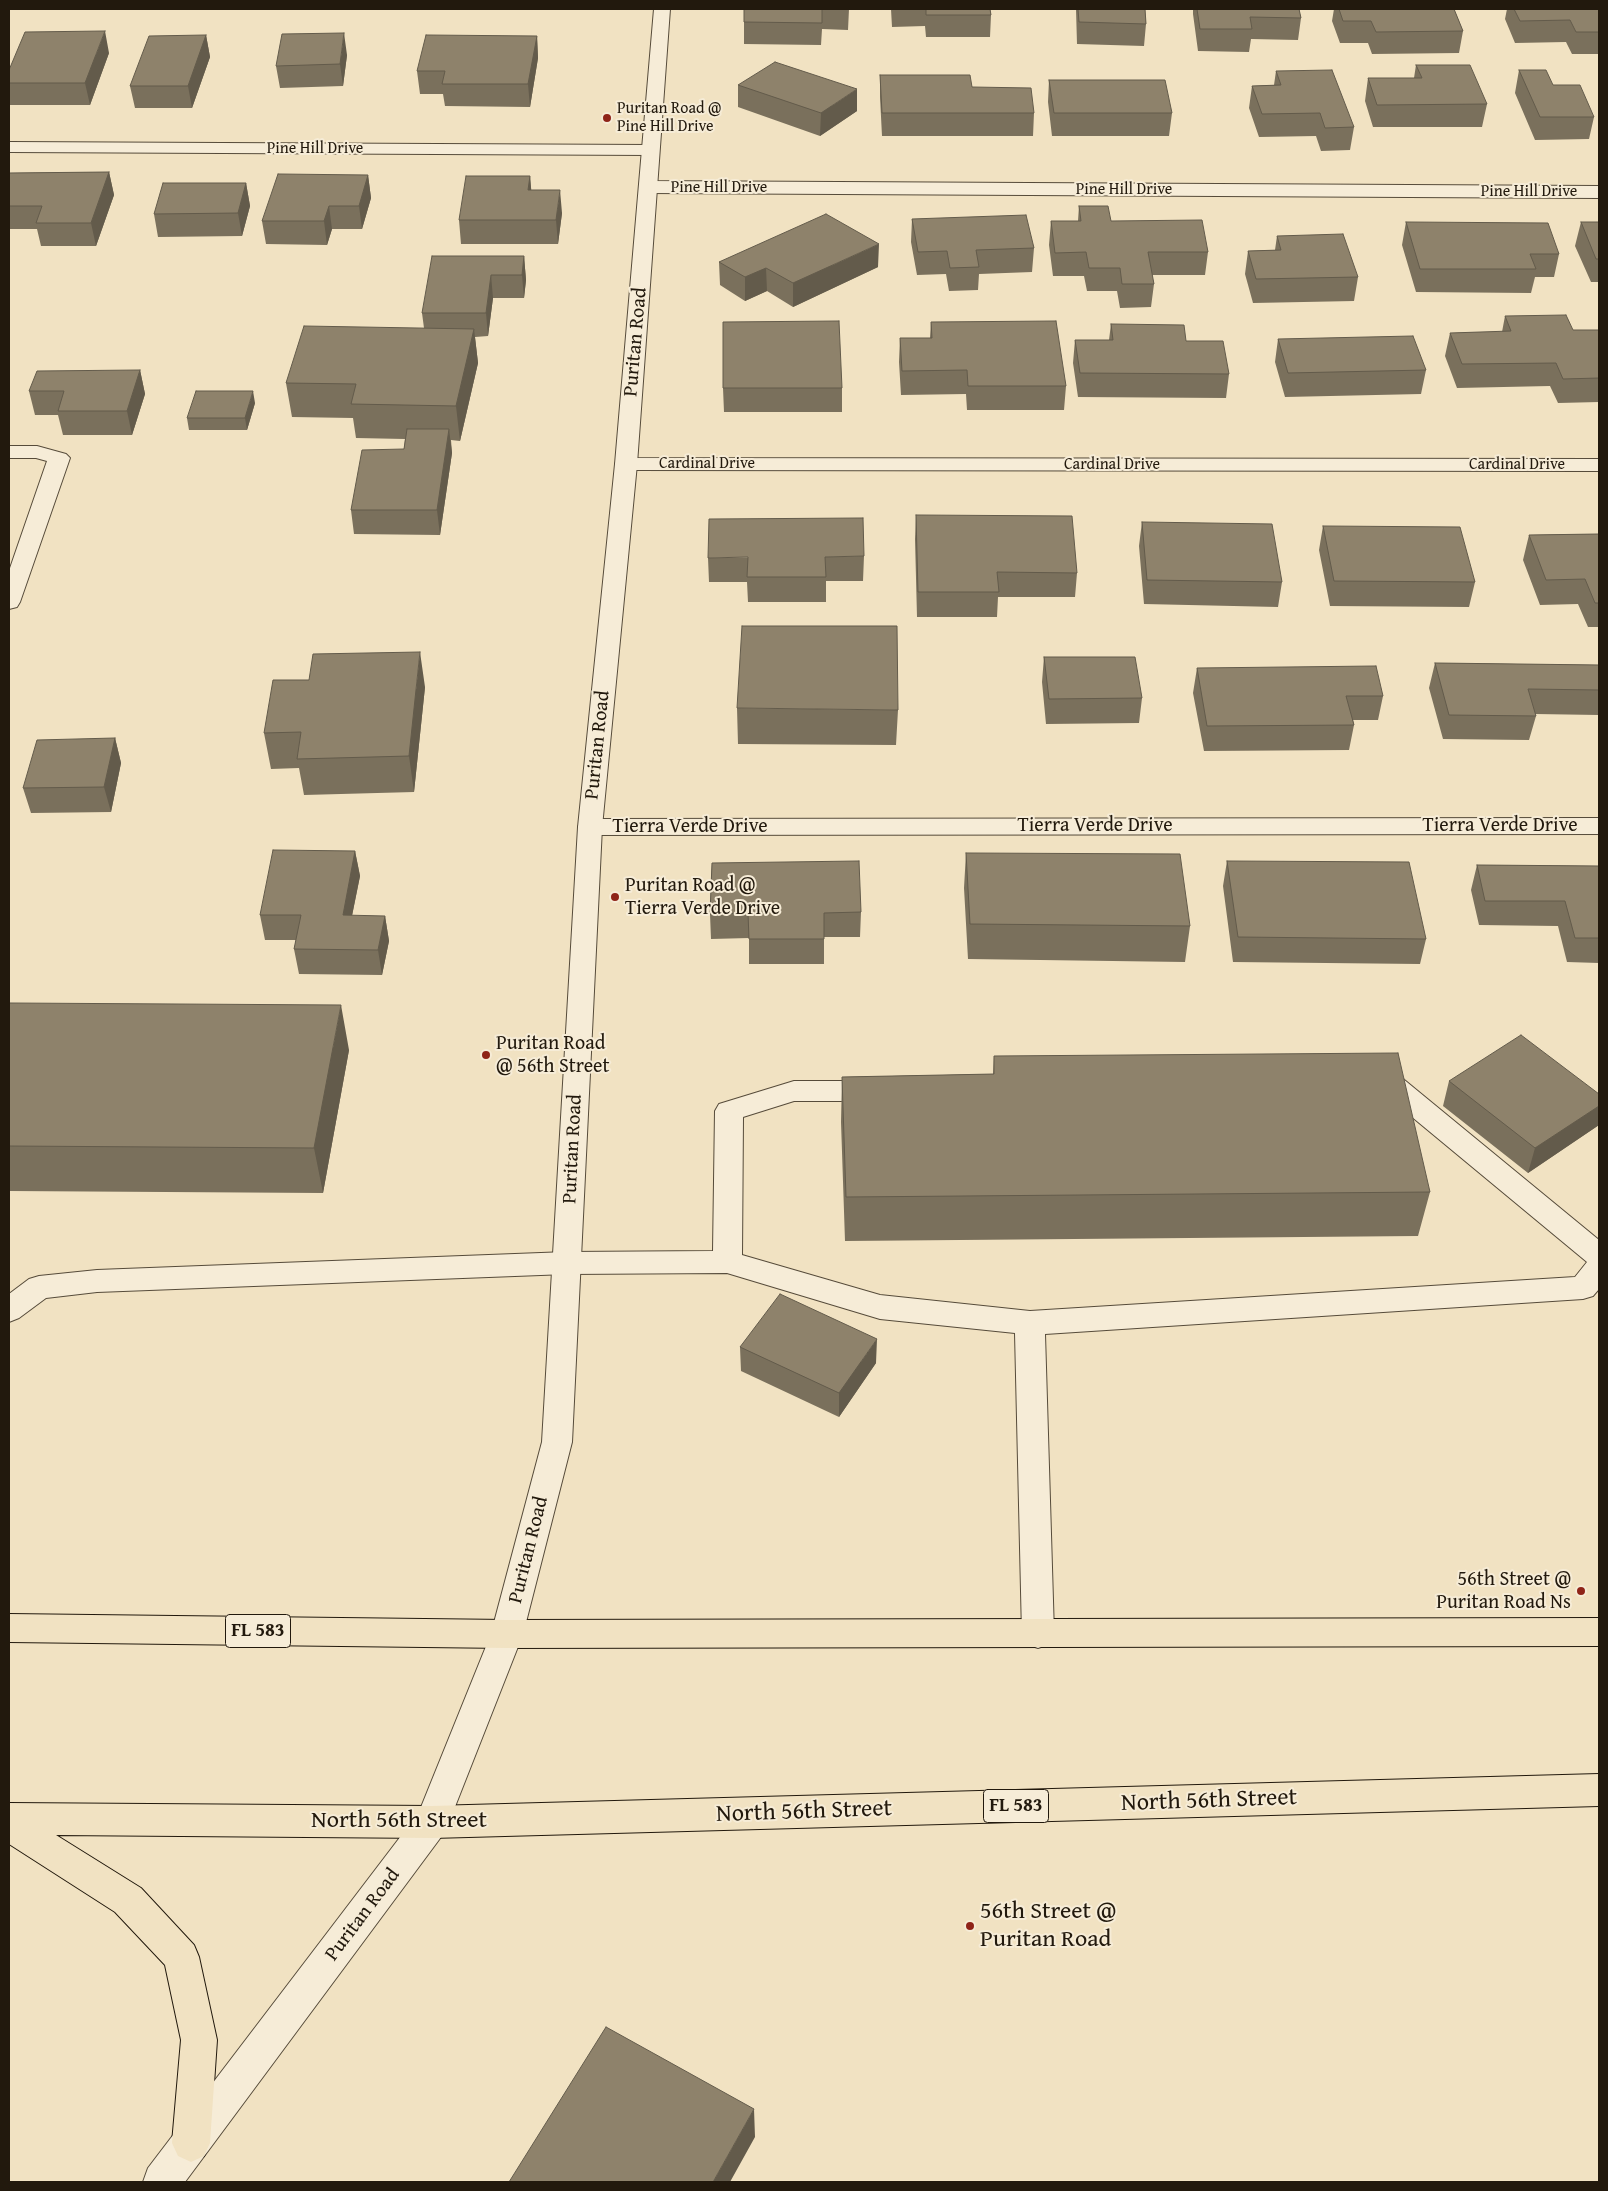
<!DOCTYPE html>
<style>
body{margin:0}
#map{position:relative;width:1608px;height:2191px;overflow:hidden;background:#f1e2c2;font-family:"Gentium Book Plus",serif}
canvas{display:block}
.frame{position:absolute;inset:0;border:10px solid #22190d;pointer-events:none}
</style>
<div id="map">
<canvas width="1608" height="2191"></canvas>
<div class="frame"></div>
</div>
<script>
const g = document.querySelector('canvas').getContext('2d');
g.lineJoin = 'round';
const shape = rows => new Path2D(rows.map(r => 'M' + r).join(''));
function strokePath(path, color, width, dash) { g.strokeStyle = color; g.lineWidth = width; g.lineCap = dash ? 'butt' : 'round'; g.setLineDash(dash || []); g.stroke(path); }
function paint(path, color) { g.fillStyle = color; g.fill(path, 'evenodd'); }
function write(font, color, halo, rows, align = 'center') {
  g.font = font + ' "Gentium Book Plus",serif'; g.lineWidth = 4; g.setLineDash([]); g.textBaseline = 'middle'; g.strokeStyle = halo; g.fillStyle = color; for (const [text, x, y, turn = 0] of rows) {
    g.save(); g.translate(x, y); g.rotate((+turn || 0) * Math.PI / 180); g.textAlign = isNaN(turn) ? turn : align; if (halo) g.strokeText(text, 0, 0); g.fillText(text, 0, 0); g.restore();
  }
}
const service = shape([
 [9,446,37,446,66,454,70,458,20,602,17,607,9,609,9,571,47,461,36,458,9,458,9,446],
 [1381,1066,1391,1069,1599,1240,1599,1289,1593,1296,1583,1299,1045,1334,1054,1634,1050,1644,1038,1648,1026,1644,1022,1634,1015,1333,880,1319,727,1273,567,1274,97,1292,46,1298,19,1318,9,1322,9,1294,29,1279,39,1276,97,1270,567,1252,713,1251,715,1111,719,1104,794,1081,879,1081,889,1084,893,1091,889,1098,879,1101,794,1101,743,1117,742,1255,880,1295,1030,1311,1575,1277,1587,1262,1371,1083,1367,1076,1371,1069,1381,1066]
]);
const minor = shape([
 [9,142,650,145,656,146,659,150,656,154,650,155,9,152,9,142],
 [648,181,1599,186,1599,198,648,193,641,191,639,187,641,183,648,181],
 [626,458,1599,459,1599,471,626,470,618,469,615,464,618,459,626,458],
 [1599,818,1599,834,590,835,581,833,578,827,581,821,590,819,1599,818],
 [432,1806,444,1811,449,1822,444,1833,185,2182,143,2182,148,2168,420,1811,432,1806]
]);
const tertiary = shape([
 [654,9,670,9,637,464,602,827,572,1442,523,1634,449,1822,444,1833,432,1838,420,1833,415,1822,491,1634,542,1442,578,827,615,464,654,9]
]);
const primary = shape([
 [9,1614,507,1620,1599,1618,1599,1646,507,1648,9,1642,9,1614],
 [1599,1774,1599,1806,432,1838,56,1835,141,1888,194,1945,199,1957,217,2040,210,2143,204,2156,191,2162,178,2156,172,2143,181,2040,165,1965,115,1912,9,1844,9,1803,432,1806,1599,1774]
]);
strokePath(service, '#564b3a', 2);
strokePath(minor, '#564b3a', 2);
strokePath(tertiary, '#564b3a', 2);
strokePath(primary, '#22190d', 2);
paint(service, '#f6ecd7');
paint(minor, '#f6ecd7');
paint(tertiary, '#f6ecd7');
paint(primary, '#f1e2c2');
paint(shape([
 [744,9,849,9,848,30,822,29,821,45,744,44],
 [891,9,990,9,991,15,990,37,926,37,925,26,892,27],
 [1076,9,1145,9,1146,24,1144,46,1077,44],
 [1193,9,1299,9,1301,18,1298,40,1251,39,1249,52,1198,51,1193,14],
 [1334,9,1454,9,1463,31,1459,53,1372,54,1368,43,1340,43,1332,21],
 [1507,9,1599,9,1599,54,1572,54,1566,42,1515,43,1505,19],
 [206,35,210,57,192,108,135,108,130,86],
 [537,36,538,58,530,107,445,106,443,94,420,94,417,71],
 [109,53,90,105,9,105,9,70],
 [347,55,343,86,280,88,276,66],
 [1416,65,1487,104,1482,127,1373,127,1365,101,1368,78,1414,78],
 [1519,70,1553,85,1594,117,1589,139,1535,140,1515,93],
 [1276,71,1354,127,1350,150,1321,151,1316,136,1259,137,1249,108,1252,86,1274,85],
 [880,75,972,87,1034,113,1033,136,882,136,880,97],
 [1049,80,1172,113,1169,136,1052,136,1048,102],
 [738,85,857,111,820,136,738,107],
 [109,172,114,195,96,246,41,246,37,229,9,229,9,173],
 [368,175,371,198,362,229,332,229,327,245,266,244,262,221],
 [530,176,531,190,562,213,558,244,461,244,459,220],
 [246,183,250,206,242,236,158,237,154,214],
 [1079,206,1111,221,1208,252,1205,275,1152,275,1154,284,1151,307,1120,308,1117,291,1087,291,1084,276,1053,276,1049,245,1051,221,1078,221],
 [912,219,1034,248,1032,272,979,274,978,290,949,291,946,274,917,275,911,242],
 [1406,222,1559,254,1554,277,1535,277,1531,293,1416,292,1402,245],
 [1581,222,1599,222,1599,282,1591,282,1575,246],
 [1277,236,1358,277,1354,301,1253,303,1245,274,1248,251,1275,250],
 [524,256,526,280,524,298,493,298,488,336,475,337,478,363,460,441,451,440,452,453,440,535,354,534,351,510,404,449,405,439,356,438,353,418,292,417,286,383,424,328,422,313],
 [719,262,878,267,793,307,767,291,745,301,720,285],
 [1505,316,1573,330,1599,330,1599,402,1558,403,1550,386,1457,388,1445,356,1450,333,1502,332],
 [931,322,1066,386,1064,410,967,410,966,394,901,395,899,362,900,338,930,338],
 [1111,324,1186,341,1229,374,1226,398,1078,397,1073,363,1075,340,1109,340],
 [1278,339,1426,370,1421,394,1285,397,1275,362],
 [140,370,145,394,132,435,63,435,58,415,35,415,29,391],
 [723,388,842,388,842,412,724,412],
 [255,403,247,430,189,430,187,418],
 [916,515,1077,573,1075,597,998,597,997,617,917,617,915,539],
 [1142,522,1282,582,1278,607,1144,604,1139,546],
 [1323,526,1475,582,1469,607,1330,606,1319,550],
 [1599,534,1599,627,1588,627,1578,604,1540,605,1523,560,1529,535],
 [864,556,863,581,826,581,826,602,748,602,747,582,709,582,708,558],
 [1044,657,1142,698,1139,723,1046,724,1042,682],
 [1435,663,1599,665,1599,715,1535,714,1536,716,1529,740,1443,739,1429,688],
 [1197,668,1383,696,1378,720,1353,720,1354,725,1349,750,1204,751,1193,693],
 [425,687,414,792,304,795,299,768,271,769,264,733],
 [737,708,898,710,896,745,738,744],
 [115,738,121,763,111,812,31,813,23,788],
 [355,851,360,876,352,916,385,916,389,941,382,975,299,974,294,949,296,940,265,940,260,915],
 [966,853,1190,926,1185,962,968,959,964,888],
 [1227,861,1426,939,1420,964,1233,962,1223,886],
 [712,863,861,912,860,937,824,937,824,964,749,964,749,938,711,939,710,914],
 [1477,865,1599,866,1599,963,1567,962,1558,926,1479,925,1471,890],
 [9,1003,349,1050,323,1193,9,1191],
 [994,1056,1430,1192,1418,1236,845,1241,841,1122,842,1077,993,1074],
 [1449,1081,1599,1094,1599,1125,1528,1173,1443,1106],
 [740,1347,876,1363,839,1417,741,1371]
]), '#7a705c');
paint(shape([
 [105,31,109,53,90,105,85,83],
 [344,33,347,55,343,86,340,64],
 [206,35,210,57,192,108,188,86],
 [537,36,538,58,530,107,528,84],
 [857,89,857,111,820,136,821,113],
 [109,172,114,195,96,246,91,223],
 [368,175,371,198,362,229,359,206],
 [530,176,532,198,528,190],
 [246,183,250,206,242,236,238,213],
 [560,190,562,213,558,244,556,220],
 [329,206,332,229,327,245,324,221],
 [879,244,878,267,793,307,793,283],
 [524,256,526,280,524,298,522,275],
 [766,268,767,291,745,301,745,277],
 [491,275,493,298,488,336,486,313],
 [474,329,478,363,460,441,456,406],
 [140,370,145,394,132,435,127,411],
 [253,391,255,403,247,430,245,418],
 [449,429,452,453,440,535,437,510],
 [420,652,425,687,414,792,409,756],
 [115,738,121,763,111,812,104,787],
 [355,851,360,876,347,940,343,915],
 [385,916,389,941,382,975,378,950],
 [341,1005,349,1050,323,1193,314,1148],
 [1599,1106,1599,1125,1528,1173,1535,1148],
 [877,1339,876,1363,839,1417,839,1393],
 [754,2109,755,2137,730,2182,713,2182]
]), '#635b4b');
const building = shape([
 [744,9,822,9,822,23,744,22,744,9],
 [926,9,990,9,991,15,926,15,926,9],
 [1078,9,1145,9,1146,24,1079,22,1078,9],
 [1197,9,1299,9,1301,18,1250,17,1252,29,1200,29,1197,9],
 [1339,9,1454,9,1463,31,1376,32,1371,21,1343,21,1339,9],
 [1514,9,1599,9,1599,32,1576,32,1570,20,1520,21,1514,9],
 [105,31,85,83,9,83,9,70,25,32,105,31],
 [344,33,340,64,276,66,282,34,344,33],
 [206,35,188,86,130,86,149,36,206,35],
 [426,35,537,36,528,84,442,84,445,71,417,71,426,35],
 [775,62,857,89,821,113,738,85,775,62],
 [1416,65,1470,65,1487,104,1377,105,1368,78,1422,78,1416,65],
 [1332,70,1354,127,1325,128,1320,113,1262,114,1252,86,1281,85,1276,71,1332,70],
 [1519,70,1546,70,1553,85,1580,85,1594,117,1540,117,1519,70],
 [880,75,970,75,972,87,1031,88,1034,113,882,113,880,75],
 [1049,80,1165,80,1172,113,1054,113,1049,80],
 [109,172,91,223,36,223,42,206,9,206,9,173,109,172],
 [278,174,368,175,359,206,329,206,324,221,262,221,278,174],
 [466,176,530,176,528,190,560,190,556,220,459,220,466,176],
 [163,183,246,183,238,213,154,214,163,183],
 [1079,206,1108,206,1111,221,1202,220,1208,252,1148,252,1154,284,1122,284,1120,268,1089,268,1086,252,1055,253,1051,221,1081,221,1079,206],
 [826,214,879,244,793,283,766,268,745,277,719,262,826,214],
 [1026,215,1034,248,976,250,979,267,950,268,947,251,918,252,912,219,1026,215],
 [1406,222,1548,223,1559,254,1530,254,1536,269,1420,269,1406,222],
 [1581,222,1599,222,1599,259,1596,259,1581,222],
 [1343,234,1358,277,1256,279,1248,251,1281,250,1277,236,1343,234],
 [432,256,524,256,522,275,491,275,486,313,422,313,432,256],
 [1566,315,1573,330,1599,330,1599,378,1563,379,1556,363,1462,364,1450,333,1511,331,1505,316,1566,315],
 [839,321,842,388,723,388,723,322,839,321],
 [1056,321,1066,386,968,386,967,370,902,371,900,338,932,338,931,322,1056,321],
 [1111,324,1184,325,1186,341,1223,341,1229,374,1080,373,1075,340,1113,340,1111,324],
 [304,326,474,329,456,406,351,404,356,384,286,383,304,326],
 [1413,336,1426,370,1288,373,1278,339,1413,336],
 [140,370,127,411,58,411,64,391,29,391,37,371,140,370],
 [196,391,253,391,245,418,187,418,196,391],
 [407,429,449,429,437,510,351,510,362,450,404,449,407,429],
 [916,515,1072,516,1077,573,997,572,999,592,918,592,916,515],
 [863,518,864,556,825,557,826,577,747,577,748,557,708,558,709,519,863,518],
 [1142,522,1272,524,1282,582,1147,580,1142,522],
 [1323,526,1460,527,1475,582,1334,581,1323,526],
 [1599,534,1599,603,1595,603,1585,579,1546,580,1529,535,1599,534],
 [742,626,897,626,898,710,737,708,742,626],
 [420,652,409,756,297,759,301,732,264,733,273,680,309,680,313,654,420,652],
 [1044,657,1135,657,1142,698,1049,699,1044,657],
 [1435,663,1599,665,1599,690,1528,689,1536,716,1449,715,1435,663],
 [1376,666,1383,696,1346,696,1354,725,1207,726,1197,668,1376,666],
 [115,738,104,787,23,788,37,740,115,738],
 [273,850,355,851,343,915,385,916,378,950,294,949,301,915,260,915,273,850],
 [966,853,1180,854,1190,926,970,924,966,853],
 [859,861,861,912,824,913,824,939,749,939,748,913,710,914,712,863,859,861],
 [1227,861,1409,862,1426,939,1238,937,1227,861],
 [1477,865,1599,866,1599,938,1575,938,1565,901,1485,901,1477,865],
 [9,1003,341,1005,314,1148,9,1146,9,1003],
 [1521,1035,1599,1094,1599,1106,1535,1148,1449,1081,1521,1035],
 [1398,1053,1430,1192,846,1197,842,1077,994,1074,994,1056,1398,1053],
 [780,1294,877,1339,839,1393,740,1347,780,1294],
 [606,2027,754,2109,713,2182,509,2182,606,2027]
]);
paint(building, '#8e826b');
strokePath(building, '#635b4b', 1);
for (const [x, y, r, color] of [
 [607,118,5,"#8f2418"],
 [615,897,5,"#8f2418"],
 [486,1055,5,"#8f2418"],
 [1581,1591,5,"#8f2418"],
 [970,1926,5,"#8f2418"]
]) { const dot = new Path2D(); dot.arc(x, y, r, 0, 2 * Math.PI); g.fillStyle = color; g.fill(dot); strokePath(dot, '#f6ecd7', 2); }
write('16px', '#22190d', '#f6ecd7', [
 ["Puritan Road @",617,109],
 ["Pine Hill Drive",617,127]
], 'left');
write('16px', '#22190d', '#f6ecd7', [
 ["Pine Hill Drive",315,149],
 ["Pine Hill Drive",719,188],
 ["Pine Hill Drive",1124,190],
 ["Pine Hill Drive",1529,192],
 ["Cardinal Drive",707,464],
 ["Cardinal Drive",1112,465],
 ["Cardinal Drive",1517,465]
]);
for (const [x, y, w] of [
 [258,1631,65],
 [1016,1806,65]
]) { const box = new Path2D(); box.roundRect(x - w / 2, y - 16.5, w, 33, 4); g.fillStyle = '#f6ecd7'; g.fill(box); strokePath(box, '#22190d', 1); }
write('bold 19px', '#22190d', null, [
 ["FL 583",258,1631],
 ["FL 583",1016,1806]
]);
write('20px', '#22190d', '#f6ecd7', [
 ["Puritan Road",636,342,-85],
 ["Puritan Road",598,745,-84],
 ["Tierra Verde Drive",1095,826],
 ["Tierra Verde Drive",1500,826],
 ["Tierra Verde Drive",690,827],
 ["Puritan Road",573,1149,-87],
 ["Puritan Road",529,1550,-76],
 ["Puritan Road",363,1915,-53]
]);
write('20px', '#22190d', '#f6ecd7', [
 ["Puritan Road @",625,886],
 ["Tierra Verde Drive",625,909],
 ["Puritan Road",496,1044],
 ["@ 56th Street",496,1067],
 ["56th Street @",1571,1580,"right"],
 ["Puritan Road Ns",1571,1603,"right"]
], 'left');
write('24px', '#22190d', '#f6ecd7', [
 ["North 56th Street",1209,1801,-2],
 ["North 56th Street",804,1812,-2],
 ["North 56th Street",399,1821]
]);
write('24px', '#22190d', '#f6ecd7', [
 ["56th Street @",980,1912],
 ["Puritan Road",980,1940]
], 'left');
</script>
